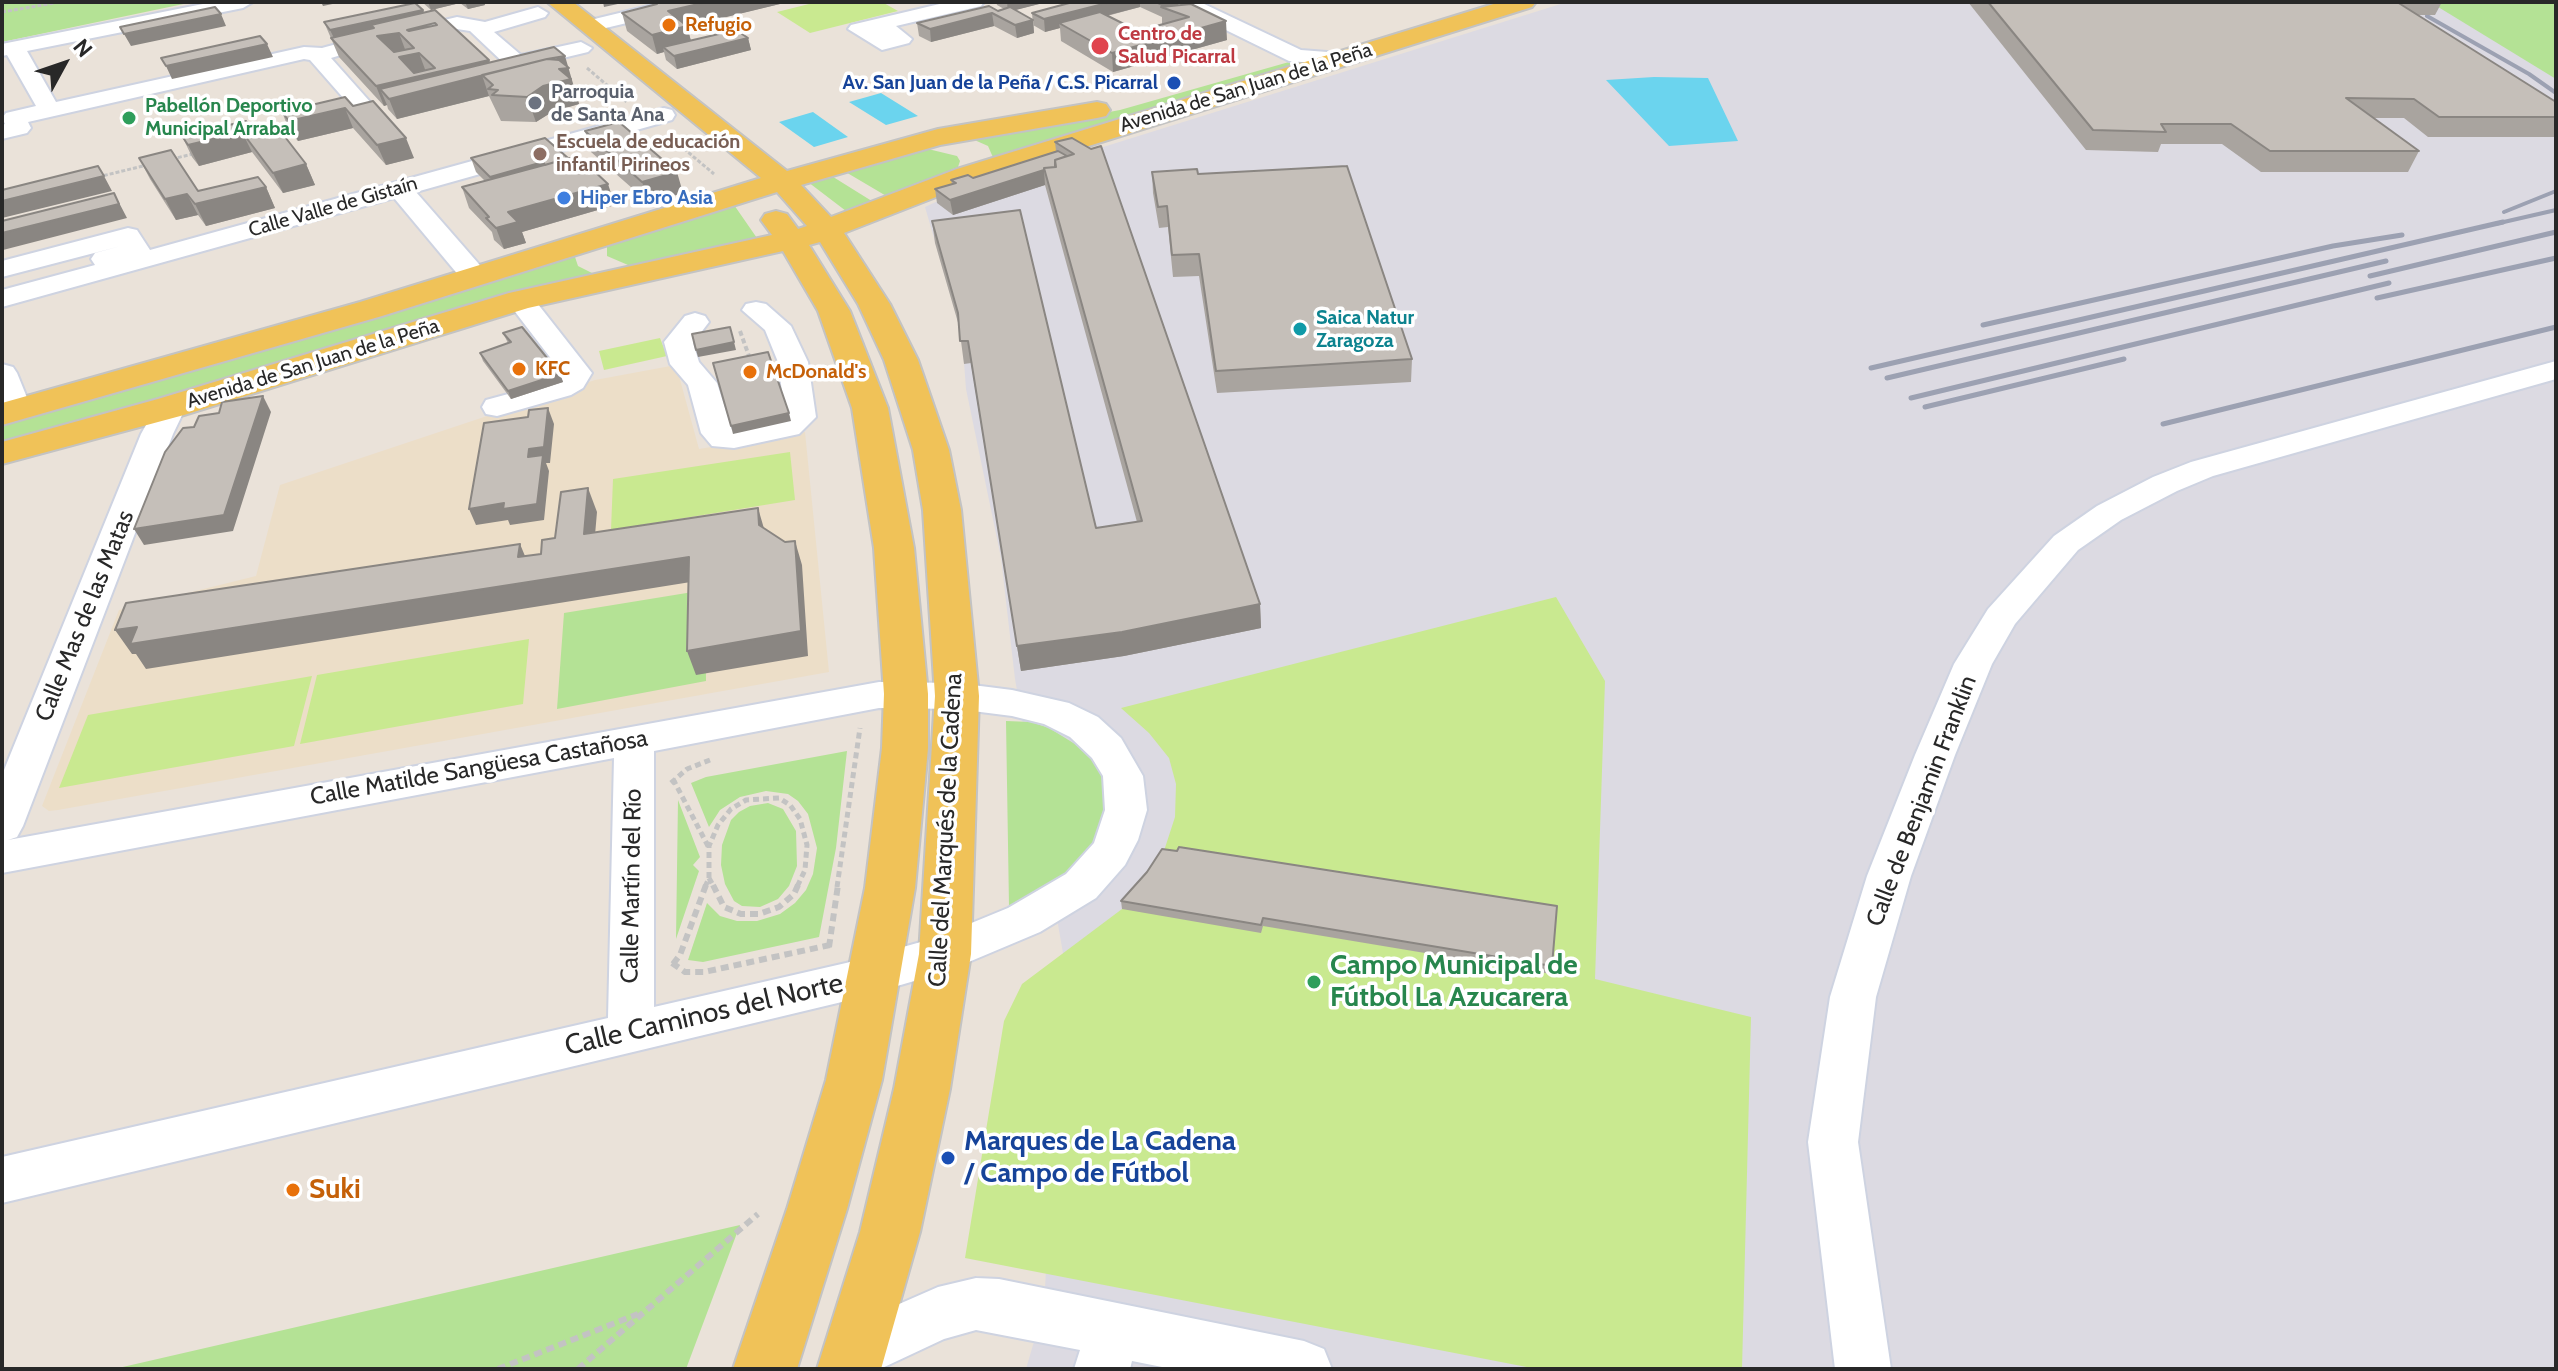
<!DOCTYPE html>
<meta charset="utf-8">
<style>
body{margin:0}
#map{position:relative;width:2558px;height:1371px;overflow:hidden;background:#eae2d9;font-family:Cabin,sans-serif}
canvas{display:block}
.frame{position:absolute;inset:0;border:4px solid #282828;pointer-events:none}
.north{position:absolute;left:24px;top:24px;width:80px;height:80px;-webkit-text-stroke:6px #fff;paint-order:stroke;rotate:50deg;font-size:22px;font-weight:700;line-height:32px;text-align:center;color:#282828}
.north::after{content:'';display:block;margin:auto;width:28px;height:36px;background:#282828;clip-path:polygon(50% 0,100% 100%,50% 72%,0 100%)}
</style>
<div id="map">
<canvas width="2558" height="1371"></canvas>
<div class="frame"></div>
<div class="north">N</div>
</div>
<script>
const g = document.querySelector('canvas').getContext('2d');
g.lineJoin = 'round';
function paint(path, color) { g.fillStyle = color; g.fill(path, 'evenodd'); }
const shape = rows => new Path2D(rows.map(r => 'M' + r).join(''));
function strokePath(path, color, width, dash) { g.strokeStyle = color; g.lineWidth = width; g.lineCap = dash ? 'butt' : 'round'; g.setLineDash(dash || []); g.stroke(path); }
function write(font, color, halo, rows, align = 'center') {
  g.font = font + ' Cabin,sans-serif'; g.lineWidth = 7; g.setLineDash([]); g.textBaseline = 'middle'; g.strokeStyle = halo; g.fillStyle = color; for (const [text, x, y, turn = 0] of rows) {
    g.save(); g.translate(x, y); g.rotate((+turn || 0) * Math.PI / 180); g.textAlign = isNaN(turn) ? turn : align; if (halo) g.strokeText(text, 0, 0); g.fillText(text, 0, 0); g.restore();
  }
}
paint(shape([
 [1567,2,2556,2,2556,1369,1026,1369,1044,1307,1063,953,1015,679,1001,558,966,389,962,335,925,207,953,194]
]), '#dcdae2');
paint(shape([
 [676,365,699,449,805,432,829,672,58,810,49,811,42,806,119,610,256,576,280,485,595,380]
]), '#ecdec8');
paint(shape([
 [2,2,193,2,2,42],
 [2430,2,2556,2,2556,79],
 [1296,60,1315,64,995,162,988,146,970,138,1120,110],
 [928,149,957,156,960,161,958,167,888,197,844,171],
 [830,175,875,203,846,211,808,182],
 [732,202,759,241,635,268,607,256,607,245],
 [574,254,578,266,598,276,134,409,2,443,2,425,109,396],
 [705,590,706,681,557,709,564,613],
 [1006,721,1031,722,1049,728,1088,752,1098,764,1106,783,1107,803,1103,824,1093,847,1059,881,1032,898,1009,906],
 [847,751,836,848,819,937,703,962,688,960,707,903,720,916,737,921,757,921,780,914,795,903,806,890,813,874,817,848,808,814,798,801,788,794,766,791,740,797,720,810,709,827,691,783,706,777],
 [678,800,700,857,693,865,699,871,676,939],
 [768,803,783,809,796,831,797,866,789,886,778,899,760,907,742,906,734,901,725,884,721,865,722,845,731,820,739,812,750,806],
 [740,1225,686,1369,114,1369]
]), '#b4e295');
paint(shape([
 [817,2,882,2,898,11,810,33,777,12],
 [660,338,667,356,604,370,599,351],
 [790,452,795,500,611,530,613,479],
 [1556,597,1605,681,1595,979,1751,1017,1742,1369,1537,1369,965,1258,1004,1021,1022,984,1122,909,1148,881,1162,857,1175,817,1176,784,1169,758,1149,733,1121,708],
 [529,639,523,704,300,744,317,675],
 [312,676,294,746,59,788,88,715]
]), '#c9e990');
paint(shape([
 [1654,77,1708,78,1738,141,1669,146,1606,80],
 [881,93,918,116,886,125,849,102],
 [813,112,848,137,814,147,779,122]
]), '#6bd4ee');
const minor = shape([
 [213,2,253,2,243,8,27,51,56,102,304,47,322,48,344,42,351,44,355,48,351,52,331,58,372,104,369,109,353,109,310,60,304,59,28,122,31,128,27,133,2,139,2,125,5,124,2,118,6,113,36,106,7,55,2,56,2,44,213,2],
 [665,2,701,2,698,6,589,32,579,26,582,22,665,2],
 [948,2,984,2,981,6,896,26,912,39,909,43,882,50,848,29,851,25,948,2],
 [1174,2,1200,2,1301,50,1340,53,1351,59,1340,65,1289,61,1177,6,1174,2],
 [538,7,548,13,545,17,494,32,521,55,581,42,592,48,588,52,521,68,507,66,470,31,457,29,401,42,391,36,394,32,457,17,485,22,538,7],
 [664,108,672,110,675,115,672,120,416,192,485,271,489,277,485,283,465,283,394,198,2,307,2,290,95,265,91,259,95,253,121,246,2,277,2,261,128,228,137,230,150,250,664,108],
 [520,292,530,294,592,373,583,388,571,395,497,416,486,414,482,407,486,400,549,383,562,373,506,300,510,294,520,292],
 [756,302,766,304,791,326,808,362,816,417,799,434,734,448,712,446,701,433,688,385,670,364,664,342,685,316,695,313,705,316,709,322,693,343,699,362,717,383,732,430,778,420,785,414,778,362,765,330,742,310,746,304,756,302],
 [2556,361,2556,379,2213,476,2177,491,2121,520,2078,550,2015,624,1992,664,1955,755,1911,876,1876,997,1858,1142,1891,1369,1835,1369,1808,1142,1830,997,1867,876,1915,755,1954,664,1988,609,2054,536,2097,506,2153,477,2191,462,2556,361],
 [2,364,13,367,17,373,32,410,28,417,17,419,6,417,2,411,2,364],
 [171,398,182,400,186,407,173,434,23,826,17,837,8,840,879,682,957,683,1012,690,1069,703,1098,717,1121,738,1143,776,1147,810,1138,840,1125,865,1096,898,1040,932,945,972,846,1001,2,1203,2,1157,608,1018,614,758,2,873,2,775,141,434,160,400,171,398],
 [879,708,957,709,1012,716,1044,724,1070,737,1092,758,1103,776,1105,810,1094,843,1066,874,1008,908,935,938,846,963,654,1007,654,751,879,708],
 [976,1278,999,1279,1304,1341,1324,1349,1332,1369,1172,1369,1132,1361,1130,1369,1074,1369,1080,1350,976,1330,944,1339,880,1369,832,1369,825,1353,833,1333,938,1287,976,1278]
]);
const major = shape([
 [547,2,573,2,787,171,938,129,1097,102,1106,104,1110,110,1106,116,1097,118,940,145,801,185,831,217,957,169,1500,2,1536,2,1532,7,977,181,844,233,890,304,918,360,949,450,961,510,979,696,971,954,950,1089,920,1232,881,1369,817,1369,860,1232,894,1089,919,954,935,696,923,510,913,450,884,360,858,304,820,242,809,245,850,311,888,408,914,548,928,694,928,748,915,888,882,1080,847,1209,797,1369,733,1369,787,1209,826,1080,865,888,882,748,884,694,874,548,852,408,818,311,783,251,528,308,184,415,2,464,2,442,158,399,509,293,772,235,761,220,765,214,776,211,787,214,798,229,807,226,777,192,382,316,2,425,2,403,360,302,761,178,547,2]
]);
strokePath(minor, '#ced3e1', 4);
strokePath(major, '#c3c3c3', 4);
strokePath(shape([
 [2,12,60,2],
 [587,68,628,103],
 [670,137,714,174],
 [172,159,197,153],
 [98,177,147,165]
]), '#c3c3c3', 3, [4, 2]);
strokePath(shape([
 [740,331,749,356]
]), '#c3c3c3', 4, [5, 3]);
strokePath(shape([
 [673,779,708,846],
 [671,783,687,769,710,760],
 [709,878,714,887],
 [709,878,709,846,718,825,731,809,746,800,779,798,790,805,800,819,807,845,805,870,797,887],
 [705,887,709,878],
 [837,887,860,728]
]), '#c3c3c3', 5, [6, 4]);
strokePath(shape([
 [713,885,724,907,741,914,759,914,779,907,794,894,798,885],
 [829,947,838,885],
 [672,963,685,972,704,972,830,945],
 [673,964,680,955,706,885],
 [498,1369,638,1314],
 [578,1369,758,1214]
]), '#c3c3c3', 6, [8, 5]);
paint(minor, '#fff');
paint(major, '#f0c258');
strokePath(shape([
 [2427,16,2529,74,2556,93],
 [2504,212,2556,191],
 [2495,224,2556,210]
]), '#9ca1b2', 4);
strokePath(shape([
 [2370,276,2556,232],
 [2377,298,2556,258],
 [1983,325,2333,246,2402,235],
 [1871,368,2503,222],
 [1887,378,2386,261],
 [1911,398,2389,283],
 [1925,407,2124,359],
 [2163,424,2556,327]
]), '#9ca1b2', 5);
paint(shape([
 [422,2,484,2,485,5,468,9,460,3,431,10],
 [654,2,780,2,780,4,687,26,691,41,748,38,751,50,677,69,666,60,664,52,657,54,627,31,622,13,655,4],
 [996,2,1047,2,1015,10,1033,20,1034,33,1017,38,994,26,931,42,919,36,917,23,1004,9,997,5],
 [1073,2,1178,2,1179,6,1227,40,1113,72,1061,41,1060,28,1045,32,1033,25,1032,13],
 [1140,7,1162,17,1162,24,1138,31,1107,16],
 [1968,2,2442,2,2435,15,2418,15,2556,102,2556,137,2428,137,2404,118,2373,118,2419,151,2408,172,2261,172,2222,144,2161,144,2158,152,2086,150],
 [423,10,424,13,489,60,490,63,577,93,576,93,579,104,552,112,536,122,501,121,489,96,397,119,388,109,387,105,384,106,339,57,324,22],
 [435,23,437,25,409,31,407,30],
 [353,106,414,158,386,165,353,128,298,141,290,132,282,112],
 [252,130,306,164,315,185,283,193,252,152,199,166,192,157,182,136],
 [585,131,683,193,649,203,591,152],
 [545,138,615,205,522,232,526,243,504,249,494,240,492,232,469,208,462,187,485,181,476,172,471,158],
 [1072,138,1260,604,1261,628,1124,656,1021,671,971,363,964,364,959,326,935,243,932,221,1096,528,1137,522,1045,185,953,215,937,203,935,189,952,184,951,180,973,178,1056,151,1055,142],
 [139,158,198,191,266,187,275,208,206,226,198,215,176,220,150,179],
 [1152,172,1198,174,1412,359,1411,382,1217,393,1199,276,1173,277,1168,227,1159,228,1153,193],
 [503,333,560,374,563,382,511,399,483,361,480,353,508,343],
 [1147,872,1552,966,1551,974,1263,926,1261,933,1122,909,1121,901]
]), '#a9a49f');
paint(shape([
 [321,2,342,2,323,6],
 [428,2,460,2,460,3,431,10],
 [465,2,484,2,485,5,468,9],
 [603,2,627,2,604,7],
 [707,2,780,2,780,4,673,30,668,11],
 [1007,2,1047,2,1008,12],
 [1111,2,1140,2,1140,7,1066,26,1059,23,1060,28,1045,32,1044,19],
 [1172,2,1178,2,1179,12,1162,8,1162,5],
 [423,10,428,22,371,25,375,34,336,42,330,30],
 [992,13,994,26,931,42,930,29],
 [221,14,226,26,131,46,124,34],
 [1033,20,1034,33,1017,38,1015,25],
 [1226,21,1227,40,1113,72,1112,53],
 [687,26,692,45,663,47,664,52,657,54,652,35],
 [399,33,406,52,384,55,377,36],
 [748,38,751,50,677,69,674,56],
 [267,44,273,57,172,79,166,66],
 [419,53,426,72,406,77,399,57],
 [565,56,579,104,552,112,536,122,527,97,543,86,493,85,482,75,489,96,397,119,389,99,380,89,387,105,384,106,376,86,489,60,494,74],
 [345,108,353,128,298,141,289,121],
 [242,132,252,152,199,166,188,145],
 [406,138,414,158,386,165,377,145],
 [543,162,547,176,495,191,490,177],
 [306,164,315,185,283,193,273,173],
 [1044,170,1045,185,953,215,950,200],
 [677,172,683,193,649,203,642,182],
 [104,176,112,191,2,218,2,201],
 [608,184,615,205,522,232,526,243,504,249,496,228,508,212],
 [266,187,275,208,206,226,195,204],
 [114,193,127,218,3,250,2,248,2,233],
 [187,194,198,215,176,220,165,199],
 [734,342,736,350,698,357,696,350],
 [560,374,563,382,511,399,508,391],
 [263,396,271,412,233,531,144,545,134,529],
 [548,408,554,424,550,463,546,463,549,471,544,520,510,525,508,520,476,525,469,509,528,457,529,449],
 [789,413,791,421,733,434,731,426],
 [588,488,597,512,593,558,584,534],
 [758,508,765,532,759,525],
 [795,541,802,565,808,656,696,675,687,651],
 [520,544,530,568,518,557],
 [689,557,697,581,146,669,136,654,132,654,115,630],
 [1260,604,1261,628,1124,656,1021,671,1017,646]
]), '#8a8682');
const building = shape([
 [655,2,707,2,668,11,687,26,652,35,622,13,657,4,655,2],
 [1073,2,1111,2,1044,19,1032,13,1073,2],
 [1156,2,1172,2,1162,5,1156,2],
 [1988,2,2397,2,2556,102,2556,117,2439,117,2414,99,2346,98,2419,151,2270,151,2231,124,2161,124,2166,132,2093,130,1988,2],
 [415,3,423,10,330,30,324,22,415,3],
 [1191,4,1226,21,1112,53,1059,23,1100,12,1138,31,1189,17,1161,7,1191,4],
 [989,6,998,11,1010,7,1033,20,1015,25,992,13,930,29,917,23,989,6],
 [215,7,221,14,124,34,120,27,215,7],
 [435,10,489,60,376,86,331,38,374,28,371,25,435,10],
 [435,23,437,25,409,31,407,30,435,23],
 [399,33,414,48,394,52,377,36,399,33],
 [419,53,435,68,414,73,399,57,419,53],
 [736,30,748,38,674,56,663,47,736,30],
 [260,36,267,44,166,66,161,58,260,36],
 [554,47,565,56,547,59,389,99,380,89,554,47],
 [547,59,559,60,569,68,559,69,571,79,543,86,527,97,492,95,498,90,488,89,493,85,482,75,547,59],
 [345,97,353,106,373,101,406,138,377,145,345,108,289,121,282,112,345,97],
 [246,121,252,130,275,124,306,164,273,173,242,132,188,145,182,136,246,121],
 [619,122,677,172,642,182,585,131,619,122],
 [545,138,568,158,545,165,543,162,490,177,471,158,545,138],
 [1072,138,1091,149,1101,146,1260,604,1122,632,1017,646,968,341,960,341,958,313,932,221,1020,210,1096,528,1142,521,1044,168,1056,167,1055,160,1074,154,1055,142,1072,138],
 [171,150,198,191,258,177,266,187,195,204,187,194,165,199,139,158,171,150],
 [1058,151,1067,156,1055,160,1055,167,1044,168,1044,170,950,200,935,189,956,183,951,180,968,175,973,178,1058,151],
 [578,156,608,184,508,212,518,222,496,228,486,218,489,217,462,187,578,156],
 [98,166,104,176,2,201,2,190,98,166],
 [1347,166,1412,359,1216,371,1199,254,1172,255,1167,206,1158,207,1152,172,1197,169,1198,174,1347,166],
 [114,193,119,204,2,233,2,221,114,193],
 [522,327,560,374,508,391,480,353,511,342,503,333,522,327],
 [730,327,734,342,696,350,692,334,730,327],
 [768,352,789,413,731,426,713,363,768,352],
 [263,396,224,515,134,529,165,452,183,428,194,427,199,416,219,413,222,402,263,396],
 [548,408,544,447,529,449,528,457,543,455,537,504,503,509,504,503,469,509,484,423,528,417,529,410,548,408],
 [588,488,584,534,758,508,759,525,785,542,795,541,801,631,687,651,689,557,130,644,137,627,115,630,126,603,520,544,518,557,541,554,542,540,555,538,561,492,588,488],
 [1179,847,1557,906,1552,966,1263,918,1261,925,1121,901,1147,872,1162,849,1177,851,1179,847]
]);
paint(building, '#c5bfb9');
strokePath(building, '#8a8682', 2);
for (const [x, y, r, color] of [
 [669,25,8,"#e8710a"],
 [1100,46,10,"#e0444e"],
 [1174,83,8,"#1a4fb4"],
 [535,103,8,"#6b7280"],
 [129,118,8,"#2e9e5b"],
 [540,154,8,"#8d6e63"],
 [564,198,8,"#3f7fe0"],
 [1300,329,8,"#0f9aa8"],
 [519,369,8,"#e8710a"],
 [750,372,8,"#e8710a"],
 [1314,982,8,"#2e9e5b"],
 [948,1158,8,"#1a4fb4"],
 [293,1190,8,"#e8710a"]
]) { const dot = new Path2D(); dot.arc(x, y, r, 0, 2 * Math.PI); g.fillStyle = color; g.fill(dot); strokePath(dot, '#fff', 3); }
write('bold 20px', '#c56008', '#fff', [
 ["Refugio",685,25],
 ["KFC",535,369],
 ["McDonald's",766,372]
], 'left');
write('bold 20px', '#be3a42', '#fff', [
 ["Centro de",1118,34],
 ["Salud Picarral",1118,57]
], 'left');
write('bold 20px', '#164399', '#fff', [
 ["Av. San Juan de la Peña / C.S. Picarral",1158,83]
], 'right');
write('20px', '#282828', '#fff', [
 ["Avenida de San Juan de la Peña",1246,88,-17],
 ["Calle Valle de Gistaín",333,207,-16],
 ["Avenida de San Juan de la Peña",313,364,-17]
]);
write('bold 20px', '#5b616d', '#fff', [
 ["Parroquia",551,92],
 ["de Santa Ana",551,115]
], 'left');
write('bold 20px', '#27864d', '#fff', [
 ["Pabellón Deportivo",145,106],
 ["Municipal Arrabal",145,129]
], 'left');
write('bold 20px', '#785e54', '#fff', [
 ["Escuela de educación",556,142],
 ["infantil Pirineos",556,165]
], 'left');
write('bold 20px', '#366cbe', '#fff', [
 ["Hiper Ebro Asia",580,198]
], 'left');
write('bold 20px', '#0d838f', '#fff', [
 ["Saica Natur",1316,318],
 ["Zaragoza",1316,341]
], 'left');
write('24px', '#282828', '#fff', [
 ["Calle Mas de las Matas",85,616,-68],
 ["Calle Matilde Sangüesa Castañosa",479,768,-10],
 ["Calle de Benjamin Franklin",1922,801,-69],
 ["Calle del Marqués de la Cadena",946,830,-87],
 ["Calle Martín del Río",632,886,-89]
]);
write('bold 28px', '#27864d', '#fff', [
 ["Campo Municipal de",1330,966],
 ["Fútbol La Azucarera",1330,998]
], 'left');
write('28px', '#282828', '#fff', [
 ["Calle Caminos del Norte",704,1015,-13]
]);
write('bold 28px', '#164399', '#fff', [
 ["Marques de La Cadena",964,1142],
 ["/ Campo de Fútbol",964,1174]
], 'left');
write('bold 28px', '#c56008', '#fff', [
 ["Suki",309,1190]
], 'left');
</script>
